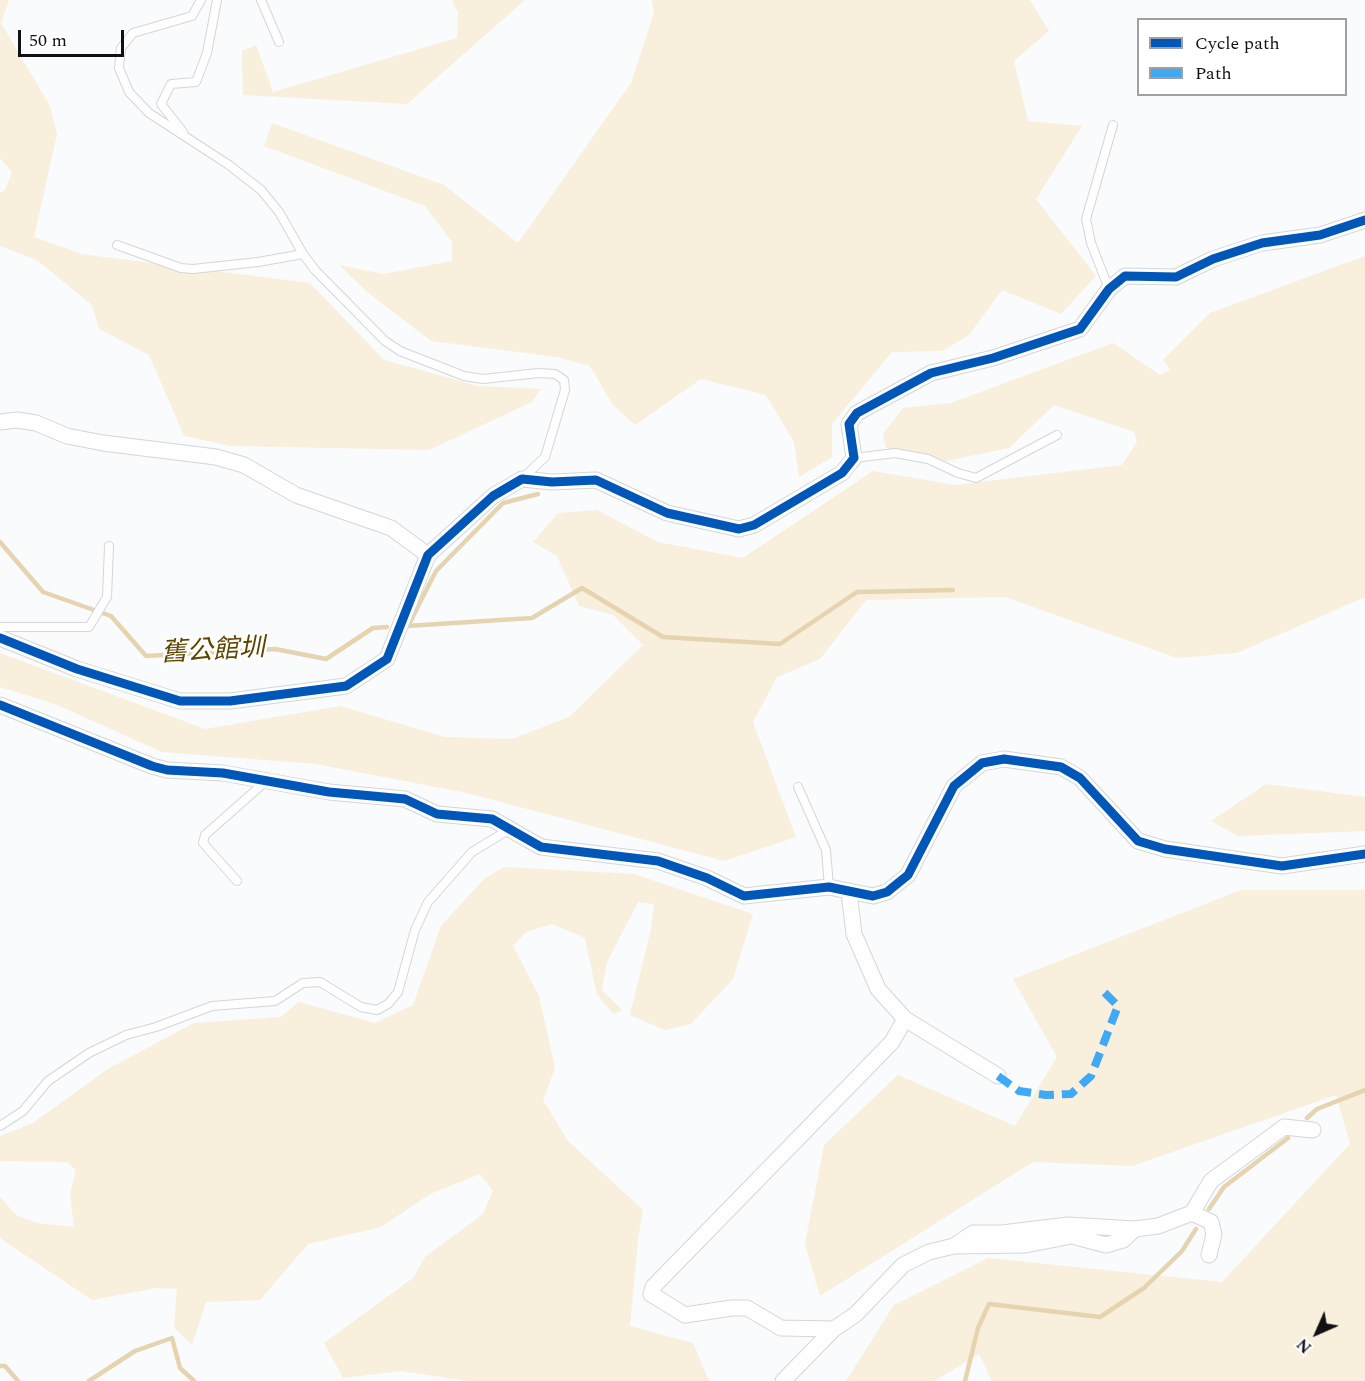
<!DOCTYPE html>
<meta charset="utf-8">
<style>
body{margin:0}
#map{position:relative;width:1365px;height:1381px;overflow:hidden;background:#f9fbfd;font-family:Spectral,serif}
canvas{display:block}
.legend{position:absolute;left:1137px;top:18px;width:210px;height:78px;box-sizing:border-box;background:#fff;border:2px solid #9fa0a1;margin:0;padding:8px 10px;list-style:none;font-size:18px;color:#0f1113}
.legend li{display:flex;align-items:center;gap:12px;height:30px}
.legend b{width:30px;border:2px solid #9fa0a1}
.north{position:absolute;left:1287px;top:1303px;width:60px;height:60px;-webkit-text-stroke:4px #fff;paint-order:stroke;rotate:225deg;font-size:16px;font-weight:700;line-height:24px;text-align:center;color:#0f1113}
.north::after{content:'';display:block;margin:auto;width:21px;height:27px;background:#0f1113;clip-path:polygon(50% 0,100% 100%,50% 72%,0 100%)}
.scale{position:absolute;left:18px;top:30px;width:106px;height:27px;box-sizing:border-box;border:3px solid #0f1113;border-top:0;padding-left:8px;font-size:18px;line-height:21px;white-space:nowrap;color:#0f1113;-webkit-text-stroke:4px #fff;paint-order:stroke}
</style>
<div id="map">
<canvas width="1365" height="1381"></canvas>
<ul class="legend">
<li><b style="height:8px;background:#0057b8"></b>Cycle path</li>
<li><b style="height:8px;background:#3fa9f5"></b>Path</li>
</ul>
<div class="north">N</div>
<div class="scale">50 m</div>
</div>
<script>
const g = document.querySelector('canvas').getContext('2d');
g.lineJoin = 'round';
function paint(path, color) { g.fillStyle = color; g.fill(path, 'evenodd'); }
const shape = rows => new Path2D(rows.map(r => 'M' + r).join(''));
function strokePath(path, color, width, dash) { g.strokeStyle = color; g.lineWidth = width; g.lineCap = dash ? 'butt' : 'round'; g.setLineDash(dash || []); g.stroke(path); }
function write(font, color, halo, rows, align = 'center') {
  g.font = font + ' Spectral,"Noto Sans TC",serif'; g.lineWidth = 5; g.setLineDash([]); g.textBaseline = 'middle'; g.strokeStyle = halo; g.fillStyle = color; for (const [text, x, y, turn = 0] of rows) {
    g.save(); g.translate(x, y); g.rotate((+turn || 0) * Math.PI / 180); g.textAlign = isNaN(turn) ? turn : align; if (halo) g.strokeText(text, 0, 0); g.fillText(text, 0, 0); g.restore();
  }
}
paint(shape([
 [0,0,9,0,1,23,50,106,57,134,34,237,81,254,310,283,384,360,478,386,541,389,532,402,429,450,231,446,184,436,149,355,99,329,92,305,37,260,0,246,0,193,5,190,12,172,0,158],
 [452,0,525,0,407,104,243,95,242,51,256,45,273,92,457,38,458,12],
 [652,0,1030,0,1049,31,1014,61,1028,121,1082,126,1036,199,1096,276,1061,314,1002,290,969,335,942,351,892,352,832,424,832,457,799,477,794,442,766,395,701,379,635,425,613,405,590,366,557,357,431,341,366,291,339,265,383,274,452,261,452,242,425,206,264,146,272,123,444,185,518,243,631,83,654,13],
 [1365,256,1365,597,1237,653,1177,658,1005,597,866,600,820,659,777,677,753,722,796,837,724,861,467,793,316,764,162,752,55,704,0,687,0,653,205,729,340,706,445,737,512,739,569,717,643,645,613,615,579,606,557,556,533,542,558,513,597,510,658,542,743,558,873,471,955,485,1122,465,1137,442,1134,432,1054,405,1009,448,946,461,886,448,883,434,903,408,951,403,1113,343,1160,375,1170,370,1163,360,1210,313],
 [1266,784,1365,797,1365,831,1238,836,1211,821],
 [504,867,634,874,753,914,733,979,691,1024,665,1030,630,1015,651,929,654,904,638,902,607,962,602,990,622,1010,613,1014,597,995,585,938,552,924,526,932,513,946,539,996,555,1068,543,1100,568,1141,643,1210,638,1240,630,1326,693,1343,709,1381,468,1381,401,1371,343,1378,324,1343,413,1278,425,1257,483,1214,493,1191,480,1174,430,1194,381,1227,308,1244,260,1300,206,1302,192,1345,174,1328,177,1289,156,1288,92,1300,0,1238,0,1197,16,1215,37,1223,74,1227,70,1194,76,1170,67,1162,0,1161,0,1136,33,1123,108,1069,194,1023,281,1017,299,1002,375,1023,413,1005,441,926,484,879],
 [1241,890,1365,890,1365,1381,992,1381,979,1354,934,1381,846,1381,894,1305,988,1258,1222,1282,1350,1144,1336,1095,1132,1166,1033,1162,820,1296,805,1244,824,1145,898,1075,1015,1126,1057,1057,1013,979]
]), '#f8efdc');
strokePath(shape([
 [0,542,43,592,111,616,146,656,275,649,326,659,373,628,387,627],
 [407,626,532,618,582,588,663,637,780,644,857,592,953,590],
 [408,626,436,571,503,503,538,494],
 [1307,1118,1317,1109,1365,1090],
 [1209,1209,1224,1187,1288,1138],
 [0,1366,5,1366,18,1381],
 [89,1381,135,1351,172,1338,180,1368,194,1381],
 [965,1381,978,1328,989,1304,1100,1317,1144,1288,1182,1251,1196,1229]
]), '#e5d4af', 4.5);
const service = shape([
 [201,0,192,16,133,33,121,48,119,68,129,92,149,113,229,165,261,190,279,212,303,254,315,270,385,341,400,351,464,376,483,379,538,373,555,374,564,380,565,390,545,457,523,478],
 [261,0,279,42],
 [183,132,161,104,171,84,196,82,207,53,217,0],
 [117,245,181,268,193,269,258,262,303,254],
 [1109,289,1091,243,1086,219,1113,125],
 [854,458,895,453,928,459,958,473,976,478,1057,435],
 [0,627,89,627,107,597,109,546],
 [798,787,826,850,829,887],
 [237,881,203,843,205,835,265,782],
 [0,1126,23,1111,48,1081,89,1053,126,1035,156,1027,212,1006,275,1001,303,983,320,982,361,1007,377,1010,388,1004,398,992,415,930,428,902,472,852,510,829]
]);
const minor = shape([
 [0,422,17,420,36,423,67,436,103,443,216,457,244,465,296,495,391,528,428,555],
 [0,638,77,669,180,701,230,701,346,686,387,659,428,555,493,496,522,479,552,482,596,480,667,513,739,529,754,525,842,473,854,458,849,424,857,413,931,373,993,358,1080,329,1109,289,1125,276,1176,277,1213,259,1262,243,1320,235,1365,220],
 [0,705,152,766,167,770,223,773,329,792,405,799,437,814,492,819,541,847,658,861,707,878,744,896,829,887,873,896,887,892,908,875,954,786,982,763,1004,759,1061,767,1080,778,1138,841,1165,849,1282,866,1365,854],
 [905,1019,998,1076],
 [1192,1213,1211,1222,1214,1234,1209,1255],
 [954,1246,973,1233,1002,1233,1068,1225,1135,1229],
 [834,1329,856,1314,903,1265,929,1252,954,1246,1025,1245,1072,1236,1106,1245,1123,1240,1135,1229,1158,1226,1192,1213,1211,1181,1284,1127,1313,1130],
 [783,1381,834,1329,781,1328,747,1308,732,1308,685,1315,651,1294,653,1287,892,1042,905,1019,878,989,854,934,849,893]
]);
strokePath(service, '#d4d6d7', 10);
strokePath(minor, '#d4d6d7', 17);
strokePath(service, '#fefeff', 8);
strokePath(minor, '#fefeff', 15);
strokePath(shape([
 [998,1076,1019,1091,1046,1095,1071,1094,1091,1076,1118,1006,1101,989]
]), '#3fa9f5', 8, [15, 8]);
strokePath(shape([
 [0,638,77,669,180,701,230,701,346,686,387,659,428,555,493,496,522,479,552,482,596,480,667,513,739,529,754,525,842,473,854,458,849,424,857,413,931,373,993,358,1080,329,1109,289,1125,276,1176,277,1213,259,1262,243,1320,235,1365,220],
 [0,705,152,766,167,770,223,773,329,792,405,799,437,814,492,819,541,847,658,861,707,878,744,896,829,887,873,896,887,892,908,875,954,786,982,763,1004,759,1061,767,1080,778,1138,841,1165,849,1282,866,1365,854]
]), '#0057b8', 9);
write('italic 26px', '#5f4701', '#fff', [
 ["舊公館圳",213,653,-3]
]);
</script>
